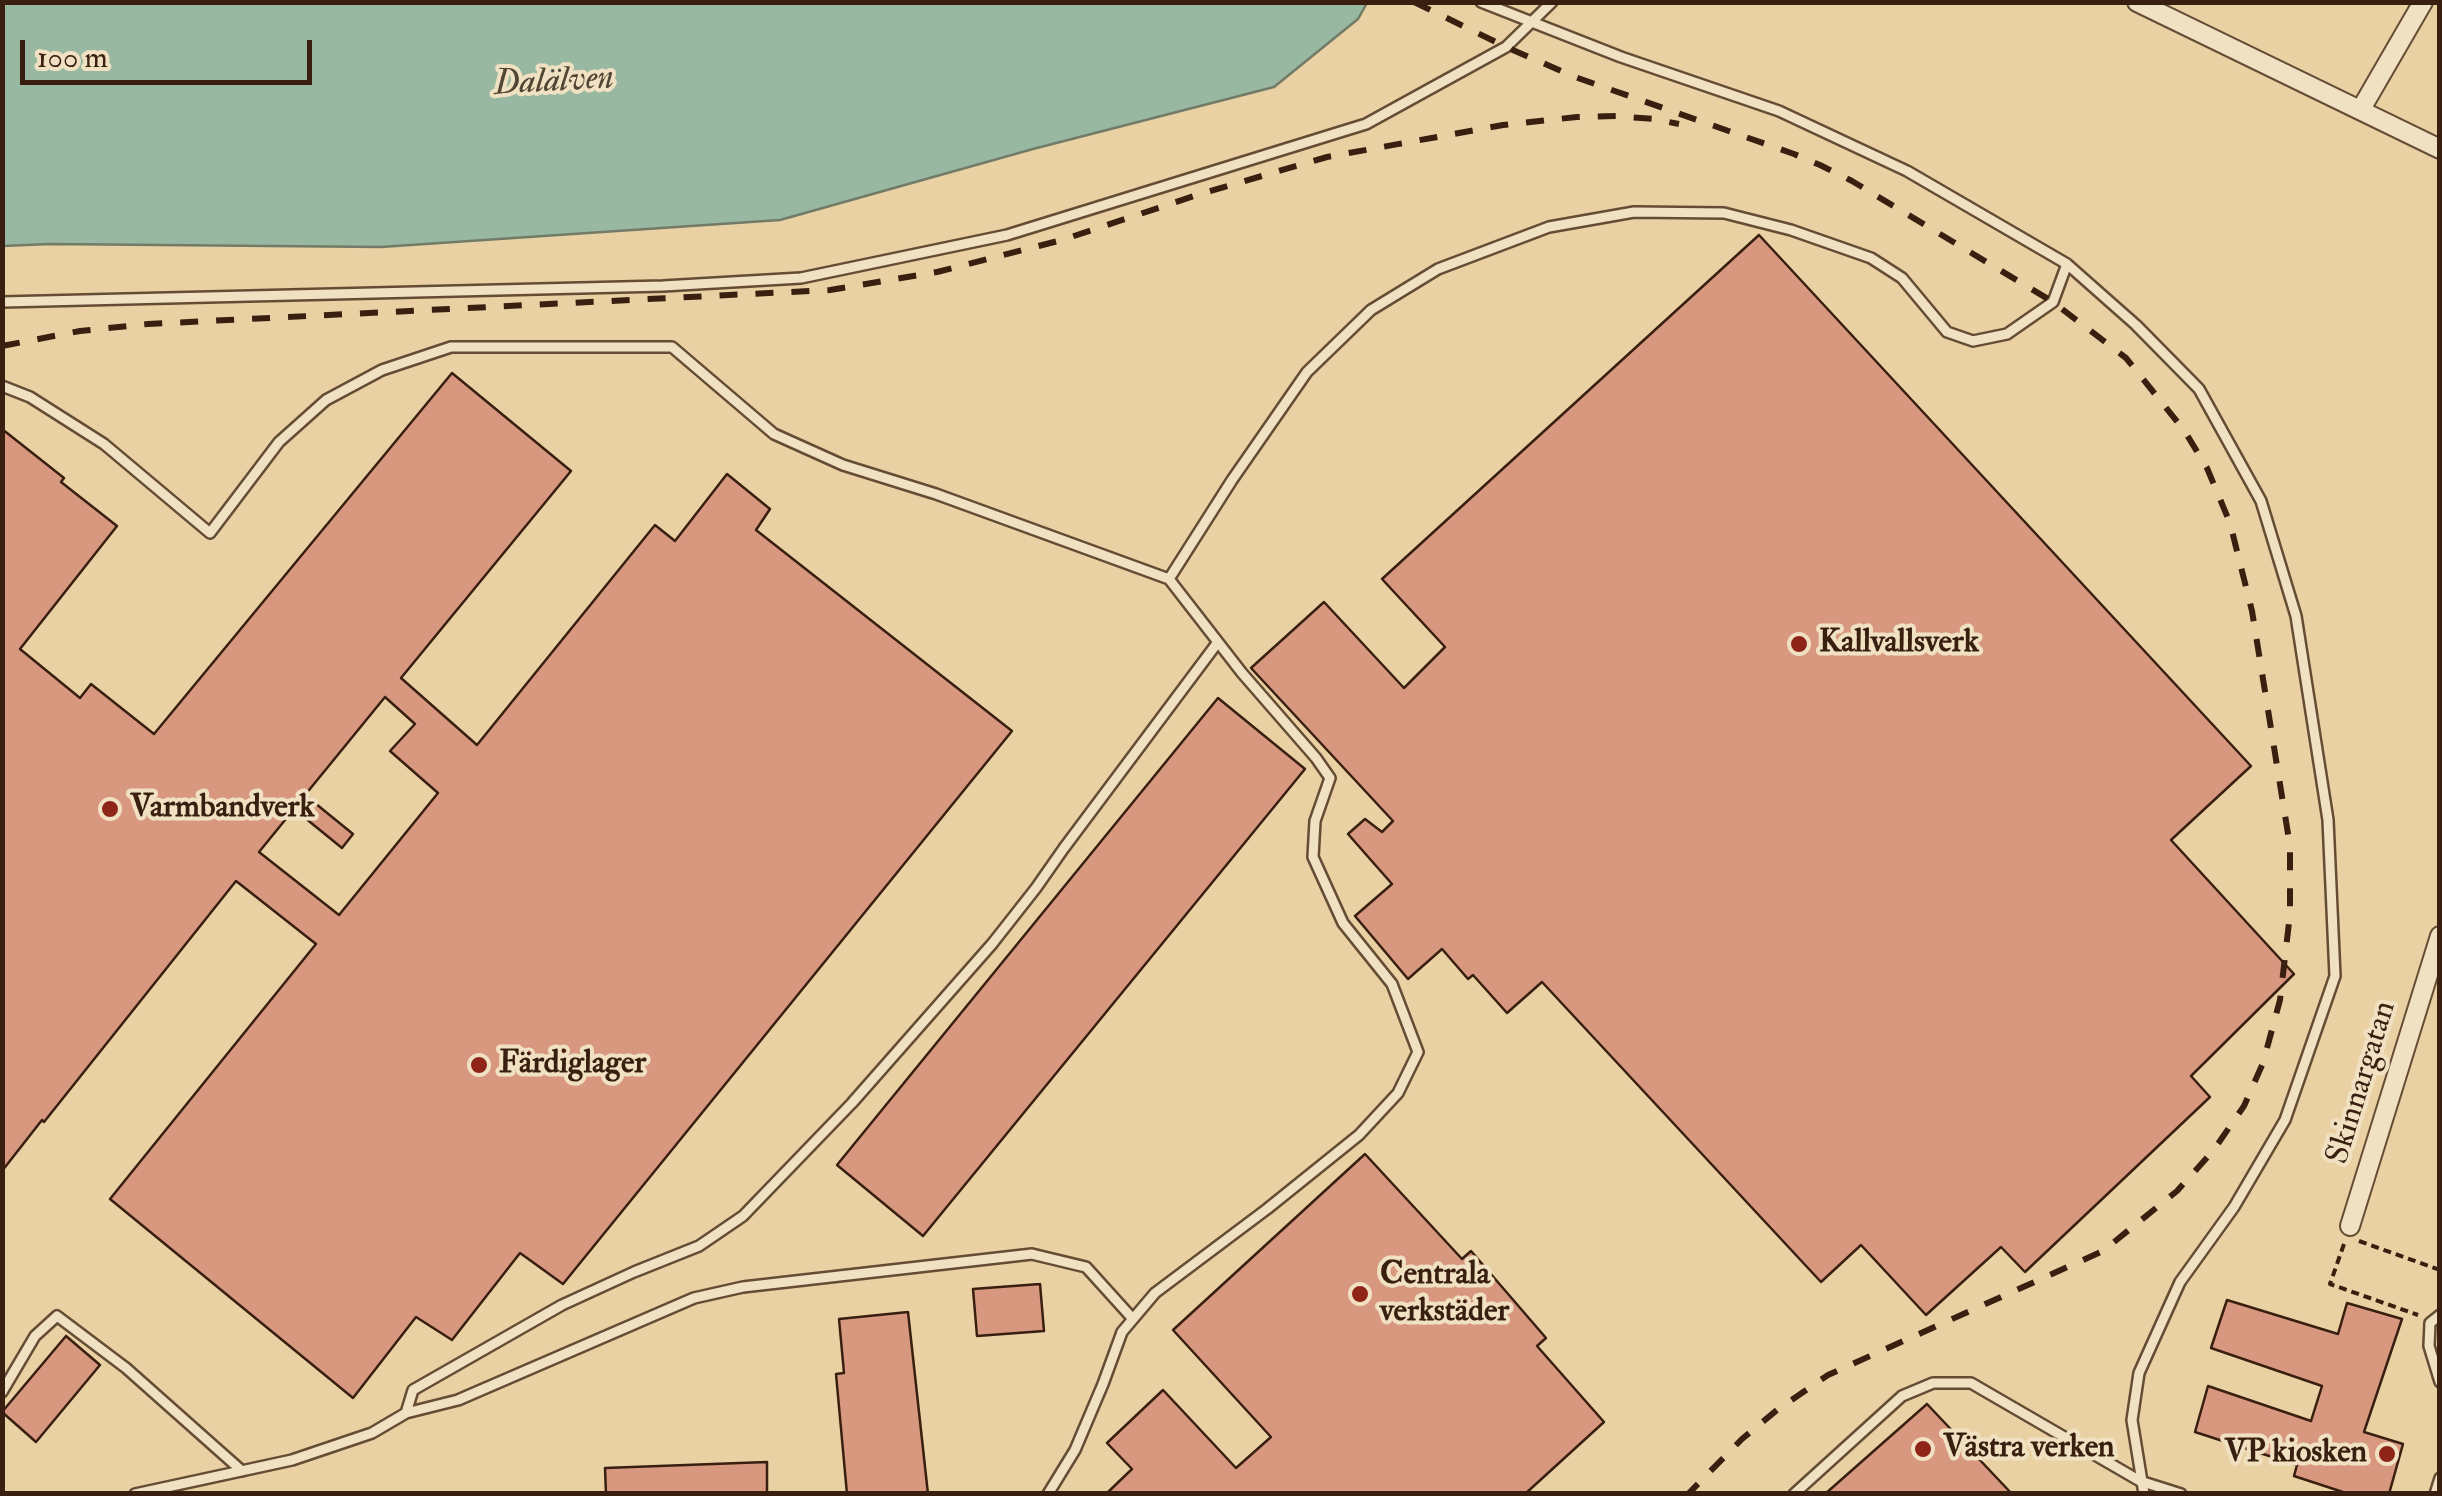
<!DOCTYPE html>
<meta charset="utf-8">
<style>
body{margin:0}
#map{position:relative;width:2442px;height:1496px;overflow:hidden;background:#ead1a3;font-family:"IM FELL Double Pica",serif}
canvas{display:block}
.frame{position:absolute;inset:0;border:5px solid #391f0f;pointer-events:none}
.scale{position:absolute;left:20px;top:40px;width:292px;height:45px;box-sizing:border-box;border:5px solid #391f0f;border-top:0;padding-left:12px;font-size:30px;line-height:35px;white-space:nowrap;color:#391f0f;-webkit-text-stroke:8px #f1e1c3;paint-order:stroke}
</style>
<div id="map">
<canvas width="2442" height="1496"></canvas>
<div class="frame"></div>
<div class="scale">100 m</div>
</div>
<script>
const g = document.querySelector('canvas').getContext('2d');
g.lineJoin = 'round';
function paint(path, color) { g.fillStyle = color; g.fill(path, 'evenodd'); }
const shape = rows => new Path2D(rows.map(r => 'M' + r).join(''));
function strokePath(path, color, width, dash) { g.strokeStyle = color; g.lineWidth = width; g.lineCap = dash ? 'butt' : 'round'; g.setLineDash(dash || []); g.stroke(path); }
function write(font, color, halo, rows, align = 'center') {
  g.font = font + ' "IM FELL Double Pica",serif'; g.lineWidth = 8; g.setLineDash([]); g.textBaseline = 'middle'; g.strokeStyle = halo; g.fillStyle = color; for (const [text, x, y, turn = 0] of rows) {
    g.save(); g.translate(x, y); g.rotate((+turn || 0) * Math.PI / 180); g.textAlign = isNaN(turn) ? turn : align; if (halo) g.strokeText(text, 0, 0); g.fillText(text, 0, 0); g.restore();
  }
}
const water = shape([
 [2,3,3,2,1367,3,1358,19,1274,87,1033,149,780,220,381,247,49,244,3,246,2,3]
]);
paint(water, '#98b8a1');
strokePath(water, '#727b67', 2.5);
const building = shape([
 [1759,235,2251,766,2171,840,2294,974,2191,1076,2210,1097,2025,1272,2001,1247,1926,1315,1861,1245,1821,1282,1542,982,1507,1013,1473,975,1468,979,1442,949,1408,979,1355,916,1392,884,1348,834,1365,819,1382,832,1393,821,1251,668,1324,602,1404,688,1445,647,1382,579,1759,235],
 [452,373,571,471,401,678,477,745,655,525,675,541,727,474,770,509,756,530,1012,731,563,1284,520,1253,452,1340,416,1317,353,1398,110,1199,316,944,236,881,44,1122,42,1120,2,1171,2,429,64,478,61,482,117,526,20,649,80,698,91,684,154,734,452,373],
 [385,697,415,724,390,751,438,793,339,915,259,852,294,809,342,848,353,834,305,795,385,697],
 [1218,698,1305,769,923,1236,837,1165,1218,698],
 [1365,1154,1462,1259,1471,1251,1546,1338,1537,1346,1604,1422,1525,1494,1106,1494,1132,1469,1107,1443,1163,1390,1236,1468,1271,1437,1173,1330,1365,1154],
 [1040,1284,1044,1331,977,1336,973,1289,1040,1284],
 [2227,1300,2338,1334,2347,1303,2402,1319,2364,1432,2403,1444,2389,1494,2349,1494,2294,1476,2297,1465,2195,1432,2208,1386,2311,1421,2322,1386,2211,1348,2227,1300],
 [908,1312,928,1494,847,1494,836,1374,844,1373,839,1319,908,1312],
 [66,1336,100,1365,36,1442,2,1412,66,1336],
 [1927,1404,2012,1494,1825,1494,1927,1404],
 [767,1462,767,1494,606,1494,605,1468,767,1462]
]);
paint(building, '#d8987f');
strokePath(building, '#391f0f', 2.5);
const lane = shape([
 [1481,2,1621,57,1779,111,1907,171,2067,264,2136,325,2199,389,2261,501,2296,616,2328,820,2335,976,2285,1120,2234,1207,2180,1282,2139,1373,2132,1420,2144,1494],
 [2,302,663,286,801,278,1007,235,1366,124,1506,47,1552,2],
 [2,386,30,397,104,444,210,533,279,442,326,400,382,370,451,347,672,347,774,434,843,465,936,494,1169,579],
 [2440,1315,2430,1323,2429,1346,2440,1382],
 [2,1392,35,1336,57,1316,126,1368,242,1471],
 [406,1413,413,1390,562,1305,634,1272,699,1246,743,1216,852,1103,992,944,1036,888,1064,848,1218,642],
 [135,1494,292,1460,372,1433,406,1413,458,1400,694,1298,743,1287,1032,1254,1086,1267,1133,1319],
 [1048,1494,1075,1450,1103,1384,1122,1332,1155,1293,1267,1209,1359,1135,1398,1093,1418,1052,1392,984,1343,923,1313,857,1315,821,1330,778,1316,758,1242,673,1169,579,1232,480,1307,372,1371,310,1438,269,1549,227,1634,212,1724,213,1791,230,1871,258,1902,278,1947,332,1973,341,2007,334,2053,302,2067,264],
 [1794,1494,1902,1396,1933,1383,1971,1383,2140,1481,2181,1494],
 [2435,1494,2440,1478]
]);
const street = shape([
 [2137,2,2440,149],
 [2361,109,2423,2],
 [2350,1226,2440,936]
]);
strokePath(lane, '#654c34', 14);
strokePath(street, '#654c34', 22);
strokePath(shape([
 [2359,1241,2440,1270],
 [2344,1244,2330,1284,2418,1315]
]), '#391f0f', 4, [8, 5]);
strokePath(lane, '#f1e1c3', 9);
strokePath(street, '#f1e1c3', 18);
strokePath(shape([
 [1414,2,1506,47,1575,77,1794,154,1820,165,1852,181,2053,302,2126,358,2184,430,2207,468,2230,523,2252,611,2290,846,2290,914,2280,1000,2263,1063,2244,1106,2213,1151,2177,1191,2103,1251,1828,1375,1777,1410,1742,1439,1688,1494],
 [2,346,80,331,148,324,830,290,937,272,1062,240,1200,194,1327,157,1503,125,1577,117,1616,116,1654,119,1679,124]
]), '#391f0f', 6, [18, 18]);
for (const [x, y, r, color] of [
 [1799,644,10,"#8f2418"],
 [110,809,10,"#8f2418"],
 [479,1065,10,"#8f2418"],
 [1360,1294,10,"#8f2418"],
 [1923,1449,10,"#8f2418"],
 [2387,1454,10,"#8f2418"]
]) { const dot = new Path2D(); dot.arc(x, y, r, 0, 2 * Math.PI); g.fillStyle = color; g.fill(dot); strokePath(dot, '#f1e1c3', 4); }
write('bold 32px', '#391f0f', '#f1e1c3', [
 ["Kallvallsverk",1819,644],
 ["Varmbandverk",130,809],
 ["Färdiglager",499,1065],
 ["Centrala",1380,1276],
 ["verkstäder",1380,1313],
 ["Västra verken",1943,1449],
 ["VP kiosken",2367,1454,"right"]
], 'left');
write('32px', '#391f0f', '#f1e1c3', [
 ["Skinnargatan",2363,1083,-73]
]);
write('italic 35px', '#514534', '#f1e1c3', [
 ["Dalälven",554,83,-3]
]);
</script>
